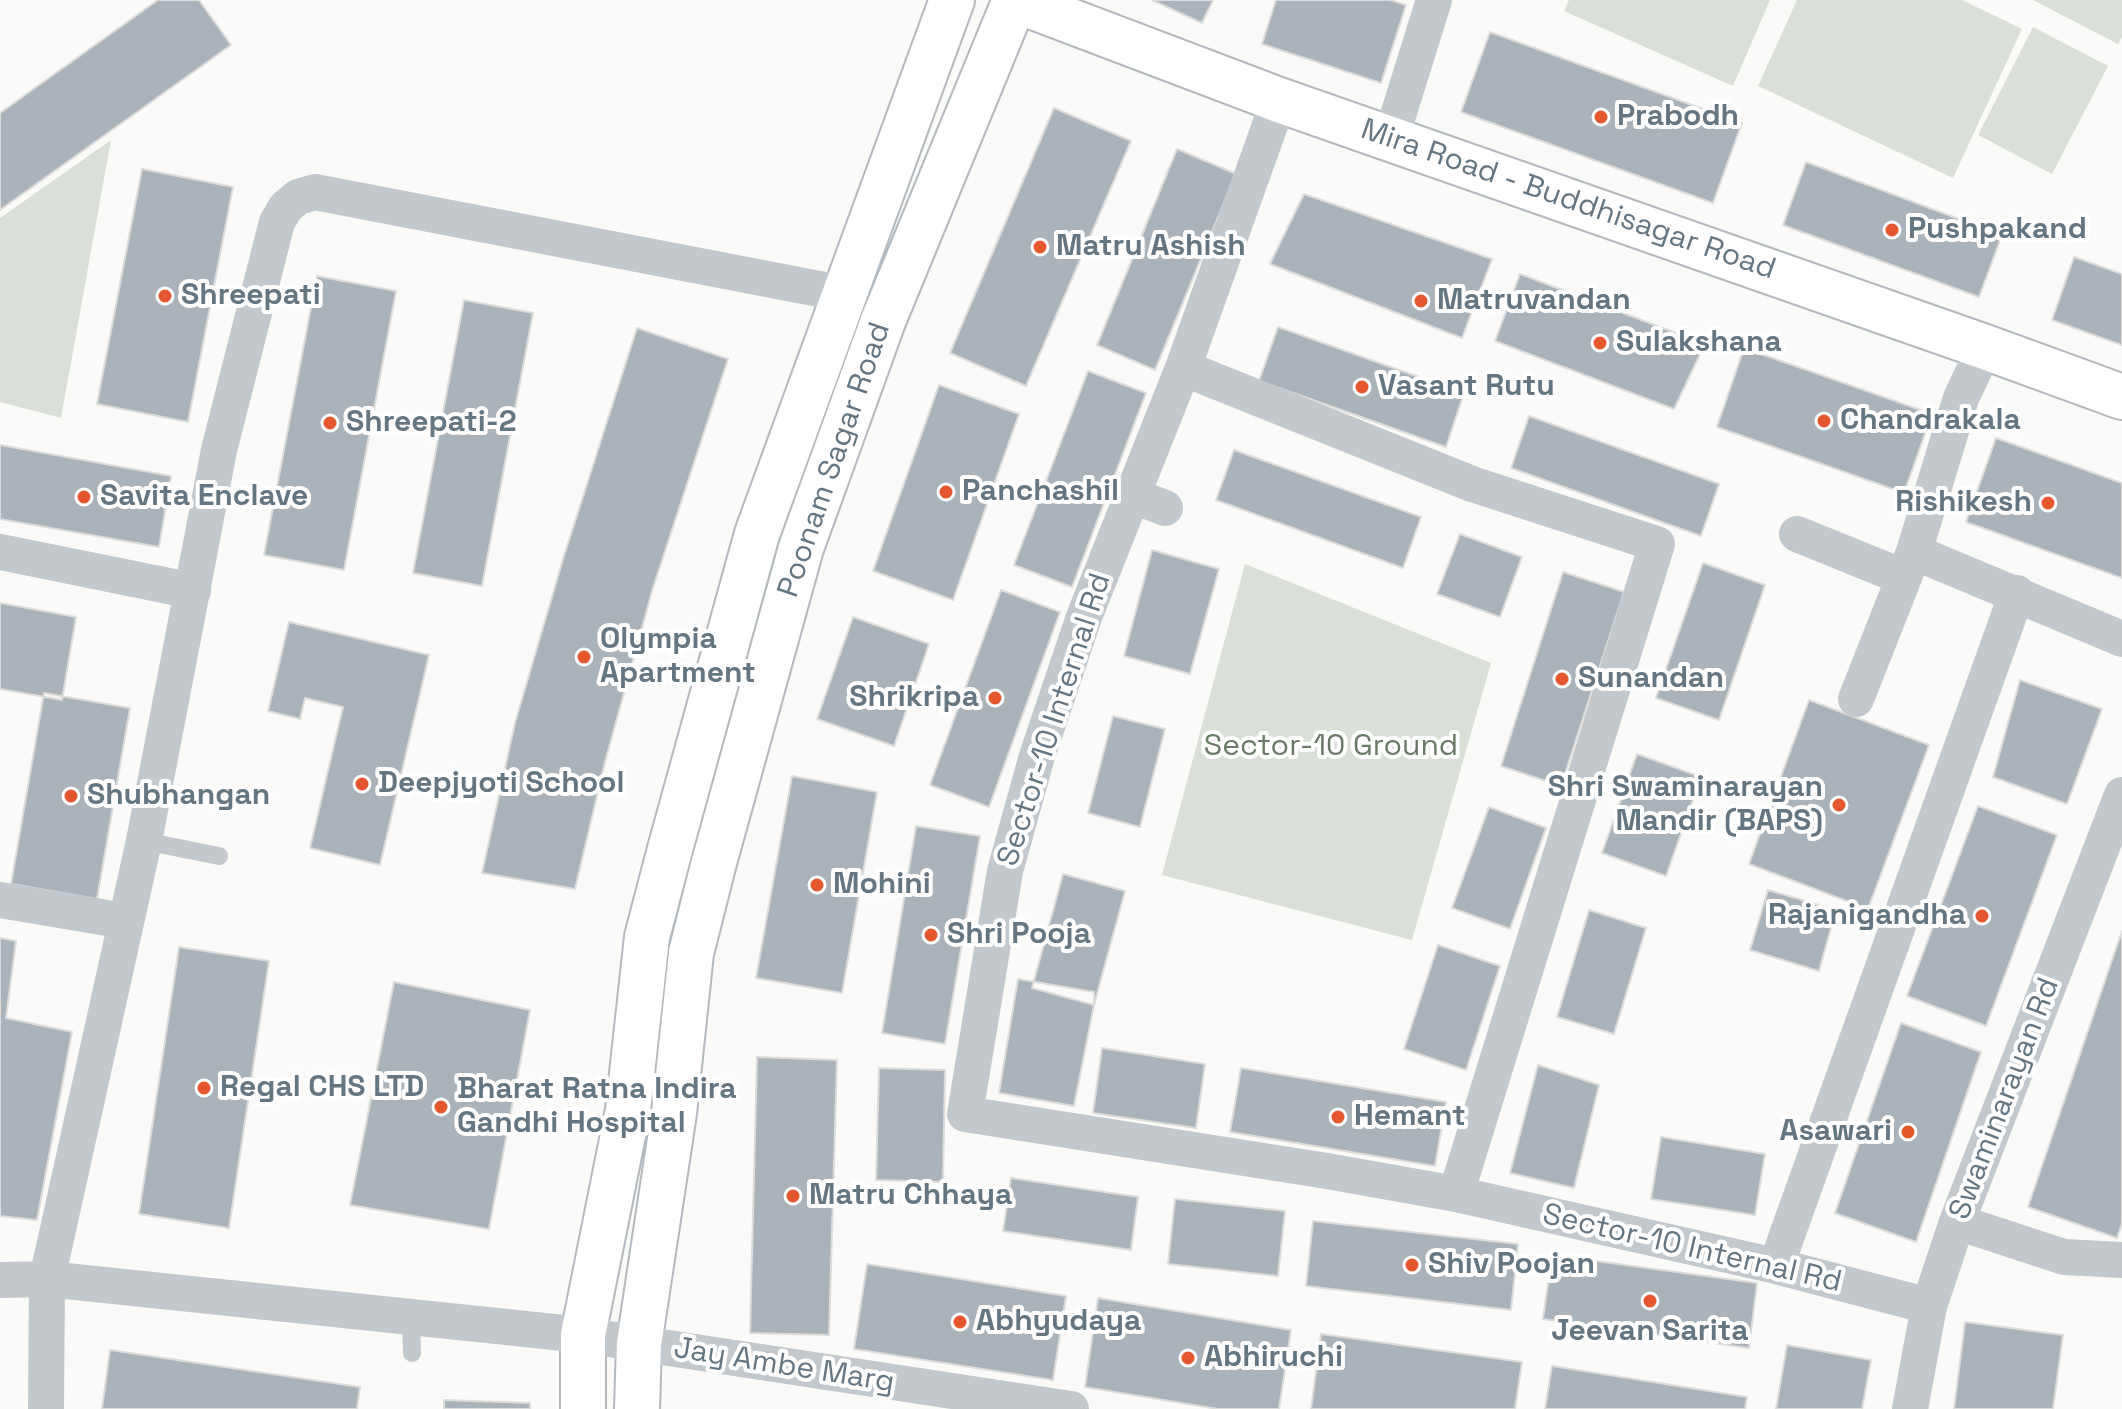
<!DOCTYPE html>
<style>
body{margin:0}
canvas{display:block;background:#fafaf8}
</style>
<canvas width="2122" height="1409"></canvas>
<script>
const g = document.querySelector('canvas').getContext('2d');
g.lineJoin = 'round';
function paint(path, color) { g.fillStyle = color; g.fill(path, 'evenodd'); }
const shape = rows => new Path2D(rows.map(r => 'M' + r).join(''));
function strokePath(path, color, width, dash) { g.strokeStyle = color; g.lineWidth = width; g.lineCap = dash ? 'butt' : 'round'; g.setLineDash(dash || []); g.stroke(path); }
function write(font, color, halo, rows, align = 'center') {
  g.font = font + ' "Space Grotesk",sans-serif'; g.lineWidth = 8; g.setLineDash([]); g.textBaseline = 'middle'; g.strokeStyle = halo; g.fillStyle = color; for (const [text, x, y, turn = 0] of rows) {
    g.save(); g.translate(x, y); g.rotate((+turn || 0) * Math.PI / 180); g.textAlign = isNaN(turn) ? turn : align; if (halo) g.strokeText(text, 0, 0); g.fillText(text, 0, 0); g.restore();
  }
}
paint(shape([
 [1569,0,1770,0,1733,86,1564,11],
 [1797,0,1962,0,2022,29,1953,178,1758,86],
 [2033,0,2122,0,2122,37,2118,44],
 [2033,27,2108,66,2052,174,1978,135],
 [111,140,61,418,0,402,0,218],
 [1245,564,1491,663,1412,940,1162,875]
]), '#dadfd7');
const building = shape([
 [158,0,199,0,231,45,0,210,0,113,158,0],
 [1152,0,1213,0,1202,23,1152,0],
 [1276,0,1390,0,1406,5,1381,83,1262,44,1276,0],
 [1490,32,1742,123,1713,203,1461,112,1490,32],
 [1054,108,1131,141,1026,386,950,353,1054,108],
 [1177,149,1236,174,1155,370,1097,345,1177,149],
 [1806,162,2002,235,1979,297,1783,225,1806,162],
 [142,169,233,187,188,422,97,404,142,169],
 [1304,194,1492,259,1462,338,1270,264,1304,194],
 [2074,257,2122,274,2122,345,2052,320,2074,257],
 [1520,274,1705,344,1674,409,1495,341,1520,274],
 [317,276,396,291,344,570,264,555,317,276],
 [464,300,533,313,482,586,413,573,464,300],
 [1278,327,1464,393,1446,447,1259,381,1278,327],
 [637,328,728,359,652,591,605,762,575,889,482,873,515,723,564,556,637,328],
 [1744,348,1932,414,1904,493,1717,427,1744,348],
 [1088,371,1146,393,1072,587,1014,565,1088,371],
 [939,385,1019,414,953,600,873,571,939,385],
 [1529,416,1719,484,1701,536,1511,468,1529,416],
 [1996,438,2122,483,2122,578,1966,522,1996,438],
 [0,445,171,476,159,547,0,519,0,445],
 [1234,450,1421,517,1403,568,1216,500,1234,450],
 [1460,534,1522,557,1500,617,1437,594,1460,534],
 [1152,550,1219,569,1190,674,1124,656,1152,550],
 [1703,563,1765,585,1719,720,1656,698,1703,563],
 [1563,572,1624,592,1561,786,1501,766,1563,572],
 [1001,590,1060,612,989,807,930,785,1001,590],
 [0,603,76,617,62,700,0,689,0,603],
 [853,617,929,644,894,746,817,719,853,617],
 [289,622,429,655,380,865,310,848,343,707,305,698,300,719,268,711,289,622],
 [2020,680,2102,709,2067,804,1993,777,2020,680],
 [44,693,130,708,97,899,11,884,44,693],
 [1809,700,1929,745,1868,909,1749,864,1809,700],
 [1113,716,1165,729,1140,827,1088,813,1113,716],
 [1637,754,1701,777,1666,876,1602,853,1637,754],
 [792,776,877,792,842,993,756,978,792,776],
 [1978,806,2057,835,1986,1026,1907,996,1978,806],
 [1489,807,1546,828,1510,929,1452,908,1489,807],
 [916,826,980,836,945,1044,882,1033,916,826],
 [1063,874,1125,891,1094,1005,1032,988,1063,874],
 [1768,890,1836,910,1819,971,1750,950,1768,890],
 [1589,910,1646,928,1614,1034,1557,1017,1589,910],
 [2122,931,2122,1223,2117,1238,2028,1207,2122,931],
 [0,938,16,941,6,1018,72,1032,37,1220,0,1216,0,938],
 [1438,945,1500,966,1466,1070,1404,1049,1438,945],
 [179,947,269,961,229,1228,139,1214,179,947],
 [1018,979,1094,992,1094,1005,1074,1106,999,1093,1018,979],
 [394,982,530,1010,489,1229,350,1205,394,982],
 [1901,1023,1981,1052,1916,1242,1835,1213,1901,1023],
 [1102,1048,1205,1064,1196,1128,1093,1113,1102,1048],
 [757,1057,837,1060,829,1335,750,1333,757,1057],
 [1538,1065,1599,1085,1574,1188,1510,1173,1538,1065],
 [879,1068,945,1070,943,1182,876,1180,879,1068],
 [1241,1068,1446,1102,1435,1166,1230,1132,1241,1068],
 [1661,1137,1765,1154,1755,1215,1651,1199,1661,1137],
 [1011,1178,1138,1197,1131,1250,1003,1231,1011,1178],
 [1175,1199,1285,1211,1278,1276,1168,1264,1175,1199],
 [1313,1221,1518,1244,1511,1310,1306,1286,1313,1221],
 [1552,1255,1757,1283,1749,1348,1543,1319,1552,1255],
 [867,1264,1066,1296,1053,1380,854,1349,867,1264],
 [1098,1298,1291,1330,1279,1409,1218,1409,1085,1387,1098,1298],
 [1965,1322,2063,1335,2053,1409,1954,1409,1965,1322],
 [1321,1334,1522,1362,1515,1409,1311,1409,1321,1334],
 [1787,1345,1871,1360,1862,1409,1776,1409,1787,1345],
 [110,1350,360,1387,357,1409,102,1409,110,1350],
 [1552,1366,1747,1397,1745,1409,1545,1409,1552,1366],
 [444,1400,530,1403,530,1409,444,1409,444,1400]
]);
paint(building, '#aab3b9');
strokePath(building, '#dcdcda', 2);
const secondary = shape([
 [1015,0,1279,100,1985,347,2122,397],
 [583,1409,583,1335,628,1110,647,937,669,853,757,534,952,0],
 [637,1409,639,1344,674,1113,691,953,713,866,801,548,883,321,1015,0]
]);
strokePath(secondary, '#b3babf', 48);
strokePath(shape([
 [144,841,219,856],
 [411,1318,412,1353]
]), '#c3c8cc', 18);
strokePath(shape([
 [1279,100,1183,368,1084,617,1037,756,1005,871,965,1114,1327,1171,1456,1194,1776,1266,1929,1306],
 [1391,138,1434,0],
 [1183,368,1472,484,1657,544,1456,1194],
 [1131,495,1165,508],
 [1797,534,1903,577],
 [0,552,193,591],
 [1914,552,2122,639],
 [1856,699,1914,552,1961,398,1985,347],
 [0,900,125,921],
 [1957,1222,2064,1257,2122,1260],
 [1776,1266,2017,593],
 [0,1280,47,1279,583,1335,1071,1409],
 [46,1409,47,1279,144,841,219,450,277,222,286,207,298,197,315,192,845,294],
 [1910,1409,1929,1306,1957,1222,2122,795]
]), '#c3c8cc', 36);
strokePath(secondary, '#fff', 44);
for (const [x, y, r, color] of [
 [1601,117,8,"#e4572e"],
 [1892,230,8,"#e4572e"],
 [1040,247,8,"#e4572e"],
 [165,296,8,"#e4572e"],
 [1421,301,8,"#e4572e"],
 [1600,343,8,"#e4572e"],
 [1362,387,8,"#e4572e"],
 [1824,421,8,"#e4572e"],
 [330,423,8,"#e4572e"],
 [946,492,8,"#e4572e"],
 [84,497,8,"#e4572e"],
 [2048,503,8,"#e4572e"],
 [584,657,8,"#e4572e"],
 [1562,679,8,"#e4572e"],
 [995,698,8,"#e4572e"],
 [362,784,8,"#e4572e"],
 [71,796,8,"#e4572e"],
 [1839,805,8,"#e4572e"],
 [817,885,8,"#e4572e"],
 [1982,916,8,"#e4572e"],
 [931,935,8,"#e4572e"],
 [204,1088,8,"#e4572e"],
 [441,1107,8,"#e4572e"],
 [1338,1117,8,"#e4572e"],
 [1908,1132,8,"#e4572e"],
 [793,1196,8,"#e4572e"],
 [1412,1265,8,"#e4572e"],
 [1650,1301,8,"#e4572e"],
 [960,1322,8,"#e4572e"],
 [1188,1358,8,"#e4572e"]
]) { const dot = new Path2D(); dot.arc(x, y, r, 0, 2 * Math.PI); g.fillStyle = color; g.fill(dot); strokePath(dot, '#fff', 3); }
write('bold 30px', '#657683', '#fff', [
 ["Prabodh",1617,117],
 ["Pushpakand",1908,230],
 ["Matru Ashish",1056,247],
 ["Shreepati",181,296],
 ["Matruvandan",1437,301],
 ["Sulakshana",1616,343],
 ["Vasant Rutu",1378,387],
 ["Chandrakala",1840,421],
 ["Shreepati-2",346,423],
 ["Panchashil",962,492],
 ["Savita Enclave",100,497],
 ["Rishikesh",2032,503,"right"],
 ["Olympia",600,640],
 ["Apartment",600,674],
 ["Sunandan",1578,679],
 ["Shrikripa",979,698,"right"],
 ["Deepjyoti School",378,784],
 ["Shri Swaminarayan",1823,788,"right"],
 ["Mandir (BAPS)",1823,822,"right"],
 ["Shubhangan",87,796],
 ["Mohini",833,885],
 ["Rajanigandha",1966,916,"right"],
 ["Shri Pooja",947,935],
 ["Regal CHS LTD",220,1088],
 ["Bharat Ratna Indira",457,1090],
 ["Gandhi Hospital",457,1124],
 ["Hemant",1354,1117],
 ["Asawari",1892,1132,"right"],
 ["Matru Chhaya",809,1196],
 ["Shiv Poojan",1428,1265],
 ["Abhyudaya",976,1322],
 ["Jeevan Sarita",1650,1332,"center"],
 ["Abhiruchi",1204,1358]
], 'left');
write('30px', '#657683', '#fff', [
 ["Mira Road - Buddhisagar Road",1568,200,19],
 ["Poonam Sagar Road",835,460,-71],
 ["Sector-10 Internal Rd",1055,720,-72],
 ["Swaminarayan Rd",2005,1099,-69],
 ["Sector-10 Internal Rd",1692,1249,13],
 ["Jay Ambe Marg",784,1366,9]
]);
write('30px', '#687a64', '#fff', [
 ["Sector-10 Ground",1331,747]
]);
</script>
